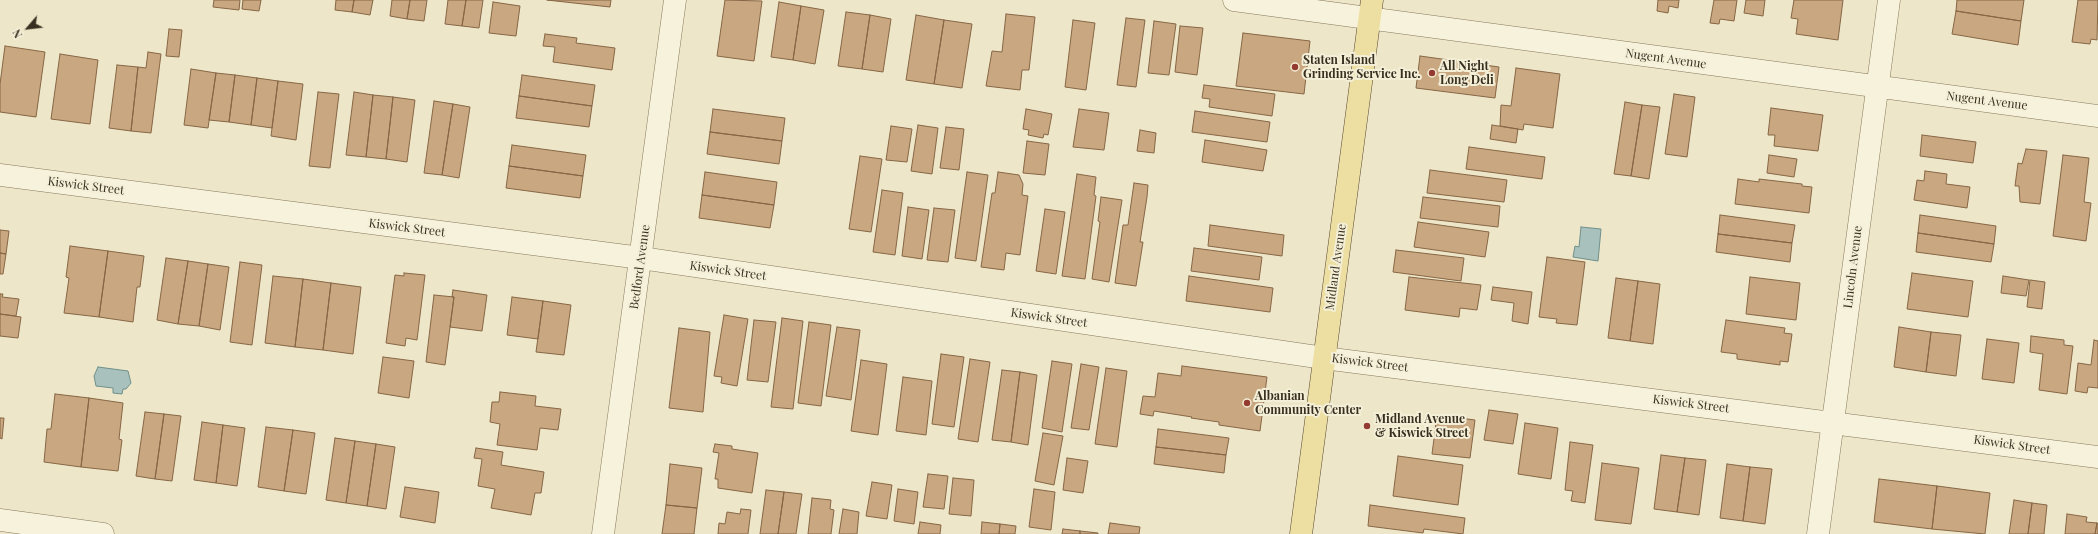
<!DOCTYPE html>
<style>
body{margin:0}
#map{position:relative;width:2098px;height:534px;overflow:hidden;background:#ede6c8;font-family:"Playfair Display",serif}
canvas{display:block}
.north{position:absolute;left:8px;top:8px;width:40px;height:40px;-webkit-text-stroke:3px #f4efd7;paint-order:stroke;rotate:242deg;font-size:11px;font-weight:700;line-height:16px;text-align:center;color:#392f21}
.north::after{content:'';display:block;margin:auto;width:14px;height:18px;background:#392f21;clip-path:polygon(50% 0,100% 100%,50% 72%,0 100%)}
</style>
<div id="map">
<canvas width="2098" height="534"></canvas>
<div class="north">N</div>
</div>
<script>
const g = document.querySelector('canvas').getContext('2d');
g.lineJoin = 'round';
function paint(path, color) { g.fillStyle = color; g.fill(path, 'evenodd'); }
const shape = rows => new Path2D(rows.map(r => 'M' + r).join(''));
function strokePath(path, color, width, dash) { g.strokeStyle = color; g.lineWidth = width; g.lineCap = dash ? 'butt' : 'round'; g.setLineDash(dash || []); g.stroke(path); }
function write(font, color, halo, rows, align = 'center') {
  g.font = font + ' "Playfair Display",serif'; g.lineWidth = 4; g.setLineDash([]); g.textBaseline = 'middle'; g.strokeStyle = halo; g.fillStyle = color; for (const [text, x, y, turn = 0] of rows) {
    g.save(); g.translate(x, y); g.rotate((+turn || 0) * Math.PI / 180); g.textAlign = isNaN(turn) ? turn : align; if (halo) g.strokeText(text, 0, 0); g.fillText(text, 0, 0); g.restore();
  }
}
const water = shape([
 [1581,227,1601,229,1598,261,1573,257,1575,246,1579,247,1581,227],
 [98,367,128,371,131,383,126,389,123,389,122,394,113,393,113,388,96,386,94,376,98,367]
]);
paint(water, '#a9c1bc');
strokePath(water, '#6f8f8b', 1);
const building = shape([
 [214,0,240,0,239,10,213,7,214,0],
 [243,0,261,0,259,11,242,9,243,0],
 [336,0,354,0,352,12,335,10,336,0],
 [354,0,373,0,370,15,352,12,354,0],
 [392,0,410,0,407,19,390,16,392,0],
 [410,0,427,0,424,21,407,19,410,0],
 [448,0,466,0,462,26,445,24,448,0],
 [466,0,483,0,479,28,462,26,466,0],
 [547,0,611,0,610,7,547,0],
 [725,0,762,1,754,61,717,56,725,0],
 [1658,0,1679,0,1678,8,1669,6,1668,13,1657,11,1658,0],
 [1714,0,1737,0,1734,21,1720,19,1719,24,1710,23,1714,0],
 [1746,0,1765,0,1763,16,1744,13,1746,0],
 [1794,0,1843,0,1838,40,1796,34,1798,19,1791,18,1794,0],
 [1957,0,2024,0,2021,21,1956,11,1957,0],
 [2078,0,2098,0,2097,40,2091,39,2090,44,2072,42,2078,0],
 [493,2,520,6,516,36,489,33,493,2],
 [779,2,801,6,793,60,771,57,779,2],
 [801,6,824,10,815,64,793,60,801,6],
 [1956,11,2021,21,2018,45,1952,34,1956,11],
 [846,12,870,15,862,69,838,66,846,12],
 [1006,14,1035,17,1029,70,1022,70,1020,90,986,86,992,51,1002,52,1006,14],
 [870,15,891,19,883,72,862,69,870,15],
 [916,15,944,20,934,84,906,80,916,15],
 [1126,18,1145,20,1136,87,1117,85,1126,18],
 [944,20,972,24,962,88,934,84,944,20],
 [1073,20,1095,23,1086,90,1065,87,1073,20],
 [1154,21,1176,24,1169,75,1148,73,1154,21],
 [1180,26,1203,28,1197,75,1175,72,1180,26],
 [169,29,182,30,179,57,166,56,169,29],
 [1243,33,1310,41,1304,94,1236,86,1243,33],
 [545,34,577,38,576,43,615,48,612,70,553,62,555,47,543,46,545,34],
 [5,46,45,52,36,117,0,112,0,84,5,46],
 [148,52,161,54,151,133,131,131,138,67,146,68,148,52],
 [60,54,98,60,90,124,51,119,60,54],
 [1420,56,1499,67,1495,98,1416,88,1420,56],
 [117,65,138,67,131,131,109,128,117,65],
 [1516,68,1560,74,1553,128,1524,124,1523,130,1500,126,1501,105,1511,106,1516,68],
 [191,69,216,73,208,128,184,125,191,69],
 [216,73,235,75,229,122,209,120,216,73],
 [235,75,257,78,251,125,229,122,235,75],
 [522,75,595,85,592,106,519,96,522,75],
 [257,78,278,81,272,128,251,125,257,78],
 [278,81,303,84,296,140,271,136,278,81],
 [1204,85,1275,94,1272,116,1209,107,1210,99,1202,98,1204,85],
 [318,92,339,94,330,168,309,166,318,92],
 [354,92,373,95,366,157,346,155,354,92],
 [1674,94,1695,97,1687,157,1665,154,1674,94],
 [373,95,393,97,386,159,366,157,373,95],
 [519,96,592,106,589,127,516,118,519,96],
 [393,97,415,100,407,162,386,159,393,97],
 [434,101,453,104,442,175,424,173,434,101],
 [1625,102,1642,105,1631,176,1614,174,1625,102],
 [453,104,470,107,459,178,442,175,453,104],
 [1642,105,1660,107,1649,179,1631,176,1642,105],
 [1771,108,1823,115,1818,151,1774,146,1775,135,1768,135,1771,108],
 [713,109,785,118,782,141,710,132,713,109],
 [1026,109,1052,114,1048,135,1044,134,1043,138,1028,135,1029,130,1023,129,1026,109],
 [1079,109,1109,113,1104,150,1073,147,1079,109],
 [1195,111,1270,122,1267,142,1192,132,1195,111],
 [918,125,938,128,932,174,911,171,918,125],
 [1492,125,1518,129,1516,143,1490,139,1492,125],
 [891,126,912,129,907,162,886,160,891,126],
 [946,127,964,129,959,170,940,168,946,127],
 [1140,130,1156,133,1154,153,1137,151,1140,130],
 [710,132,782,141,779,164,707,154,710,132],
 [1922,135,1976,142,1973,163,1920,156,1922,135],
 [1205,140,1267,150,1263,171,1202,162,1205,140],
 [1027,141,1049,144,1045,175,1023,173,1027,141],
 [512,145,586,155,583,176,509,166,512,145],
 [1469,147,1545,157,1542,179,1466,169,1469,147],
 [2026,149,2047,151,2040,204,2020,202,2019,186,2015,186,2018,163,2022,164,2026,149],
 [1769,155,1797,159,1794,177,1767,173,1769,155],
 [2063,155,2089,158,2084,202,2091,203,2086,241,2053,236,2063,155],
 [860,156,882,159,871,232,849,229,860,156],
 [509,166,583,176,580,198,506,188,509,166],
 [1430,170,1507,180,1504,202,1427,193,1430,170],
 [1925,171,1947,174,1946,184,1970,187,1967,208,1914,200,1917,180,1924,181,1925,171],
 [705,172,777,182,774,205,702,195,705,172],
 [967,172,988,175,976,261,955,258,967,172],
 [998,172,1019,175,1023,184,1022,195,1028,196,1020,255,1006,253,1004,270,981,267,992,193,995,193,998,172],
 [1077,174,1096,177,1094,195,1096,196,1085,279,1062,276,1077,174],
 [1738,179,1759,182,1759,179,1802,184,1802,186,1812,187,1809,213,1735,204,1738,179],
 [1134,183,1148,185,1147,197,1140,242,1143,242,1136,286,1115,283,1123,225,1128,225,1134,183],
 [882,190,903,193,895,255,873,252,882,190],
 [702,195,774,205,770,228,699,218,702,195],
 [1101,197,1122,200,1109,282,1092,279,1100,222,1098,221,1101,197],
 [1423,197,1500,206,1498,227,1420,218,1423,197],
 [908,207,929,210,922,259,902,256,908,207],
 [934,208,955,210,948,262,927,260,934,208],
 [1045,209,1065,212,1056,274,1036,271,1045,209],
 [1720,215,1795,225,1792,243,1718,234,1720,215],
 [1920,215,1996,226,1994,244,1918,233,1920,215],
 [1418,222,1489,232,1485,257,1414,247,1418,222],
 [1210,225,1284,235,1282,256,1208,246,1210,225],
 [0,230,9,231,6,254,0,253,0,230],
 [1918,233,1994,244,1991,262,1916,252,1918,233],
 [1718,234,1792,243,1790,262,1716,252,1718,234],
 [70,246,108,251,99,317,64,313,69,278,66,277,70,246],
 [1194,248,1262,257,1259,280,1191,271,1194,248],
 [1396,250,1464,258,1461,281,1393,272,1396,250],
 [108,251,144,256,140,287,137,287,133,322,99,317,108,251],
 [0,253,6,254,3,274,0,274,0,253],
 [1547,257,1585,262,1577,325,1556,323,1557,319,1539,317,1547,257],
 [166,258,188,261,178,324,157,320,166,258],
 [188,261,208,264,199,326,178,324,188,261],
 [240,262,262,265,252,345,230,342,240,262],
 [208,264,229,267,220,330,199,326,208,264],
 [404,273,425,275,417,340,406,338,405,346,386,343,395,275,404,276,404,273],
 [1912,273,1973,281,1968,317,1907,309,1912,273],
 [273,276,303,279,295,347,265,343,273,276],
 [1189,276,1273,288,1270,312,1186,301,1189,276],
 [2003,276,2029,280,2026,296,2001,293,2003,276],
 [1409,277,1481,285,1477,310,1460,308,1459,317,1405,310,1409,277],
 [1750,277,1800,283,1796,320,1746,314,1750,277],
 [1616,278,1638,281,1630,341,1608,338,1616,278],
 [303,279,331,283,323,350,295,347,303,279],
 [2030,280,2045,282,2042,309,2027,307,2030,280],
 [1638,281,1660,284,1653,344,1630,341,1638,281],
 [331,283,361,287,353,354,323,350,331,283],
 [1493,287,1532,292,1528,324,1512,321,1514,303,1491,300,1493,287],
 [453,290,487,295,482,331,450,327,454,297,452,297,453,290],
 [0,294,3,294,2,297,19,299,16,316,0,314,0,294],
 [434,295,454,297,445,365,426,362,434,295],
 [512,297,543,301,538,339,507,335,512,297],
 [543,301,571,305,564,355,536,352,543,301],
 [0,314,21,317,18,338,0,336,0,314],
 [724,315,748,319,737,386,721,383,722,377,714,376,724,315],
 [782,318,803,321,793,409,771,407,782,318],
 [754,320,776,322,768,382,747,380,754,320],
 [1726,320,1785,328,1784,333,1792,334,1788,362,1780,361,1780,365,1737,359,1737,354,1721,352,1726,320],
 [809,322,831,325,821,406,798,403,809,322],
 [837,327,860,330,851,400,826,396,837,327],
 [1899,327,1931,332,1926,372,1894,367,1899,327],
 [679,328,710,332,703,412,669,408,679,328],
 [1931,332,1961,335,1956,376,1926,372,1931,332],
 [2031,336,2064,340,2064,345,2073,346,2067,394,2039,390,2043,354,2030,352,2031,336],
 [1987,339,2019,343,2014,383,1982,379,1987,339],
 [2094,340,2098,341,2098,388,2088,387,2087,393,2075,391,2078,363,2091,365,2094,340],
 [941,354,964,357,954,427,932,424,941,354],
 [383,357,414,361,409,398,378,393,383,357],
 [970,359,990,362,978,442,958,439,970,359],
 [861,360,887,364,878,435,851,431,861,360],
 [1052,361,1072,364,1062,432,1042,428,1052,361],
 [1081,364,1099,367,1089,430,1071,428,1081,364],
 [1182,366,1267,377,1260,431,1219,425,1219,422,1191,418,1192,417,1154,411,1153,416,1140,414,1143,396,1155,397,1158,373,1181,376,1182,366],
 [1106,368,1127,371,1117,447,1095,444,1106,368],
 [1002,370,1020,372,1011,442,992,440,1002,370],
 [1020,372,1037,375,1028,445,1011,442,1020,372],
 [903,377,932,381,926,435,896,431,903,377],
 [500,392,536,396,535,406,561,409,558,430,540,428,537,450,497,445,500,424,490,422,492,402,499,402,500,392],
 [55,394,89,398,81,467,44,462,47,429,51,429,55,394],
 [89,398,123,403,119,439,122,440,118,471,81,467,89,398],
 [1489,410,1518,414,1513,444,1484,440,1489,410],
 [145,412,164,414,155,479,136,476,145,412],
 [164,414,181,416,172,481,155,479,164,414],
 [1437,415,1475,420,1470,458,1432,454,1437,415],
 [0,418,4,418,2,439,0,438,0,418],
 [202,422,223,425,216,483,194,480,202,422],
 [1525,423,1558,428,1551,479,1518,474,1525,423],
 [223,425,245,428,237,486,216,483,223,425],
 [266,427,293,430,284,491,258,487,266,427],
 [1158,429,1229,438,1226,455,1156,447,1158,429],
 [293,430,315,433,306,494,284,491,293,430],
 [1043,433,1063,436,1054,485,1035,481,1043,433],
 [335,438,355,441,346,503,326,500,335,438],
 [355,441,376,444,367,506,346,503,355,441],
 [1570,442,1593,445,1585,503,1571,501,1573,491,1565,490,1570,442],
 [376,444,395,447,386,509,367,506,376,444],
 [715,444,732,446,732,449,758,453,752,493,718,488,718,479,715,479,719,453,713,452,715,444],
 [1156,447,1226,455,1224,473,1154,464,1156,447],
 [476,448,503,452,501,465,544,472,541,493,535,493,531,515,491,508,495,489,478,486,482,459,474,458,476,448],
 [1661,455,1685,458,1677,512,1654,509,1661,455],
 [1398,456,1463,465,1458,505,1393,496,1398,456],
 [1067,458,1088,461,1083,493,1063,490,1067,458],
 [1685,458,1706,460,1699,515,1677,512,1685,458],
 [1602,463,1639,468,1631,524,1595,520,1602,463],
 [670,464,702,468,697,508,666,505,670,464],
 [1727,464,1750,467,1743,521,1720,518,1727,464],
 [1750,467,1772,469,1765,524,1743,521,1750,467],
 [928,474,948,476,944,509,923,507,928,474],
 [953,478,974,480,971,516,949,514,953,478],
 [1879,479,1937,486,1932,529,1874,522,1879,479],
 [872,482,892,485,887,519,866,516,872,482],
 [1937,486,1990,493,1985,534,1932,529,1937,486],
 [405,487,439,492,435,523,400,517,405,487],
 [898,489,918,492,914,524,894,521,898,489],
 [1034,489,1055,492,1051,530,1029,527,1034,489],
 [766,490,784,492,778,534,760,534,766,490],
 [784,492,802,494,796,534,778,534,784,492],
 [812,498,831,500,830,509,834,510,831,534,808,534,812,498],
 [2014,500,2032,503,2028,534,2009,534,2014,500],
 [2032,503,2047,505,2044,534,2028,534,2032,503],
 [666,505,697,508,694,534,662,534,666,505],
 [1370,505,1465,518,1463,534,1424,529,1423,533,1368,526,1370,505],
 [741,509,751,510,748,534,718,534,719,523,725,524,727,512,740,514,741,509],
 [843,509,859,512,857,534,839,534,843,509],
 [2067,514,2087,517,2086,522,2097,523,2095,534,2065,534,2067,514],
 [920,522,941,525,940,534,918,534,920,522],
 [982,522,1000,524,999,534,981,534,982,522],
 [1110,523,1140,527,1139,534,1108,534,1110,523],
 [2097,523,2098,524,2098,534,2095,534,2097,523],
 [1000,524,1016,526,1015,534,999,534,1000,524],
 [1063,529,1080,531,1080,534,1062,534,1063,529],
 [1080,531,1098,533,1098,534,1080,534,1080,531]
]);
paint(building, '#c9a780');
strokePath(building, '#866645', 1);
const minor = shape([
 [1234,0,2098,116],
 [0,175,641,258,1324,358,2098,457],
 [0,520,103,534],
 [603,534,675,0],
 [1818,534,1889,0]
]);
const major = shape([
 [1301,534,1372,0]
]);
strokePath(minor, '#88795e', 23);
strokePath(major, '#564732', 23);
strokePath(minor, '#f7f2db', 22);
strokePath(major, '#eddea2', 22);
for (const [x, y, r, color] of [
 [1295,67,4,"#943b31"],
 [1432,73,4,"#943b31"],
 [1247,403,4,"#943b31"],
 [1367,426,4,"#943b31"]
]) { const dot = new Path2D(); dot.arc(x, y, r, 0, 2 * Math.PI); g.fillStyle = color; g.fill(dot); strokePath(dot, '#f4efd7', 1.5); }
write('12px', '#392f21', '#f4efd7', [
 ["Nugent Avenue",1666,59,8],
 ["Nugent Avenue",1987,101,7],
 ["Kiswick Street",86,186,7],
 ["Kiswick Street",407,228,7],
 ["Bedford Avenue",640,267,-82],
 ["Midland Avenue",1336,267,-82],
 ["Lincoln Avenue",1853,267,-83],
 ["Kiswick Street",728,271,8],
 ["Kiswick Street",1049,318,8],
 ["Kiswick Street",1370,363,7],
 ["Kiswick Street",1691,404,7],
 ["Kiswick Street",2012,445,8]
]);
write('bold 12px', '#392f21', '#f4efd7', [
 ["Staten Island",1303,60],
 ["Grinding Service Inc.",1303,74],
 ["All Night",1440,66],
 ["Long Deli",1440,80],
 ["Albanian",1255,396],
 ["Community Center",1255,410],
 ["Midland Avenue",1375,419],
 ["& Kiswick Street",1375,433]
], 'left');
</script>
